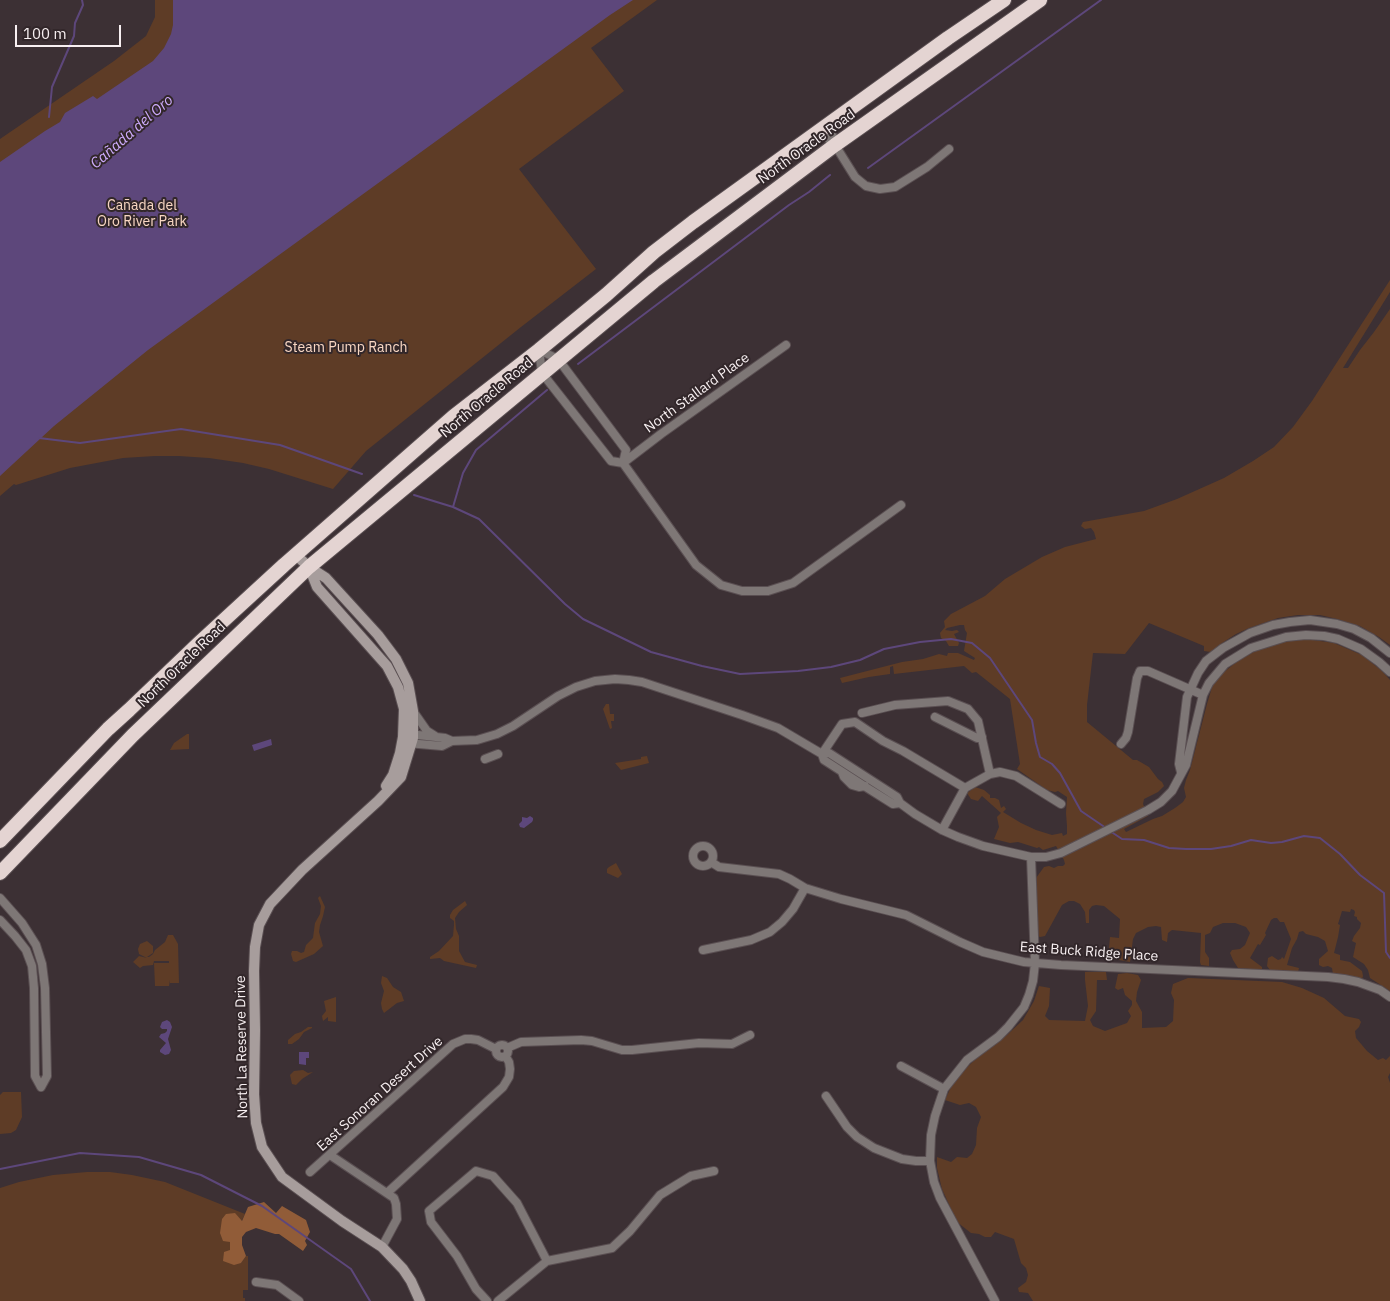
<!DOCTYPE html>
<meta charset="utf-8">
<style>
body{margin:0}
#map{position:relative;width:1390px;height:1301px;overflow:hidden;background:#3c3034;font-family:"IBM Plex Sans",sans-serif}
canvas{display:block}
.scale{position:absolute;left:15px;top:25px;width:106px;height:22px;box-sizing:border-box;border:2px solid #f8f0f2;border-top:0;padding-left:6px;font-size:15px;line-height:18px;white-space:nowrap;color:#f8f0f2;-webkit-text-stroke:4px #32272a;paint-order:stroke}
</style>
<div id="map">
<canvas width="1390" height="1301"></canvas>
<div class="scale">100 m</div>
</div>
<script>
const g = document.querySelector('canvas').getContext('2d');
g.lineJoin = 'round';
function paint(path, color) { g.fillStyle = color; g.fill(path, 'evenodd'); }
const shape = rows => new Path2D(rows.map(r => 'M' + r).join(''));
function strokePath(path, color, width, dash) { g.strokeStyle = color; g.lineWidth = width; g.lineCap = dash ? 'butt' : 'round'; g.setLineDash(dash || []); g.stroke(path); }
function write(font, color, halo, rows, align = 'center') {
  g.font = font + ' "IBM Plex Sans",sans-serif'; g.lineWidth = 4; g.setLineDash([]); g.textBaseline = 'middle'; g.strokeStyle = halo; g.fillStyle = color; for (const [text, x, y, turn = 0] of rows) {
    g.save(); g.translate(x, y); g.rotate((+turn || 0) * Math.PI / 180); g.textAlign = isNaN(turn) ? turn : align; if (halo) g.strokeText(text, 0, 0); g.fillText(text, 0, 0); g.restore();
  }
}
paint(shape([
 [155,0,657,0,591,48,624,91,519,169,596,269,521,327,366,451,333,489,269,469,243,463,209,458,179,456,155,456,123,458,70,468,16,485,14,484,0,496,0,139,114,61,146,36,155,17],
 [1390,280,1390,292,1343,368,1348,368,1360,350,1374,332,1390,309,1390,645,1379,637,1360,626,1337,619,1320,615,1298,615,1278,618,1249,628,1236,634,1222,643,1211,652,1204,651,1204,646,1149,623,1125,654,1093,653,1087,705,1087,722,1133,760,1137,760,1149,767,1158,779,1162,782,1164,786,1158,792,1144,799,1143,804,1148,816,1124,829,1126,832,1153,819,1162,816,1175,808,1183,802,1186,797,1184,788,1186,780,1190,770,1207,704,1213,684,1224,672,1239,660,1257,650,1283,641,1306,639,1334,643,1362,655,1382,671,1390,680,1390,991,1370,978,1368,970,1364,964,1353,957,1356,943,1352,941,1354,936,1360,928,1361,923,1357,919,1357,917,1354,916,1355,912,1354,910,1351,909,1350,912,1342,911,1338,924,1340,925,1338,937,1334,953,1340,955,1340,960,1350,962,1362,971,1363,976,1362,979,1333,974,1332,968,1328,966,1323,967,1319,965,1319,959,1328,951,1325,941,1318,937,1306,934,1303,931,1299,932,1297,939,1292,948,1287,965,1299,968,1298,972,1270,970,1267,966,1268,958,1272,956,1278,960,1281,959,1282,957,1284,959,1291,939,1284,922,1280,922,1277,918,1274,918,1271,920,1265,933,1266,935,1260,945,1258,944,1250,958,1262,967,1262,970,1238,968,1233,960,1230,953,1232,950,1240,949,1245,945,1250,933,1246,927,1235,923,1223,923,1213,927,1210,933,1205,935,1205,952,1209,958,1209,966,1201,965,1200,962,1201,933,1172,930,1168,933,1167,942,1162,940,1161,927,1156,926,1148,927,1136,933,1133,939,1130,962,1108,958,1110,937,1119,938,1120,919,1104,906,1096,905,1092,906,1089,910,1089,923,1086,923,1085,912,1080,904,1074,901,1069,901,1062,905,1045,936,1040,937,1038,936,1036,878,1044,867,1049,866,1054,868,1058,866,1063,866,1065,864,1064,860,1056,846,1043,850,1039,847,1037,848,1018,842,1010,843,994,839,999,827,997,817,1001,813,982,796,978,801,971,799,967,793,975,787,984,790,990,795,990,798,995,798,999,800,1001,808,1004,806,1006,809,1003,812,1021,823,1036,830,1052,835,1062,833,1063,836,1067,834,1067,826,1066,813,1067,797,1058,791,1055,792,1047,790,1017,769,1020,764,1010,699,976,672,972,673,964,666,894,674,893,666,890,667,890,674,869,677,842,683,840,678,902,662,923,659,939,654,947,656,948,653,958,653,974,660,975,658,964,651,967,633,965,630,964,625,960,625,947,628,945,630,952,631,957,630,959,632,954,634,959,643,958,646,949,646,946,641,941,638,940,633,945,627,944,621,951,614,985,596,1005,579,1042,557,1065,547,1096,539,1094,532,1091,528,1085,529,1081,526,1083,522,1144,511,1177,499,1224,478,1253,461,1274,447,1293,427,1312,401],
 [606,704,609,704,610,714,614,714,614,721,611,721,612,728,610,729,603,709],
 [187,734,189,734,189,749,170,750,174,743],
 [647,756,649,763,621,770,615,763,641,759,641,757],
 [616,863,622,874,618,878,607,873,607,869,609,867],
 [320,896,325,907,323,916,320,925,319,932,323,946,314,954,296,962,293,961,291,954,292,951,297,951,301,953,304,952,306,945,313,938,315,923,320,914,321,906,318,898],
 [465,901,467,905,459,912,455,918,456,929,459,936,459,951,465,962,477,965,476,968,444,961,440,958,430,959,430,957,439,951,453,936,454,925,454,921,450,918,450,915,453,910],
 [168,935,173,935,178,944,179,983,170,983,170,980,169,986,155,986,154,963,169,963,169,961,154,961,153,965,143,966,140,968,133,962,139,956,147,958,139,954,138,949,140,944,147,941,153,946,153,953,147,957,149,957,153,954,155,950,165,942],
 [1085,972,1106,972,1107,980,1097,980,1096,1011,1090,1020,1093,1026,1105,1031,1127,1023,1131,1016,1128,1011,1132,1005,1132,1001,1125,995,1123,988,1118,990,1115,988,1118,974,1127,973,1138,975,1141,980,1137,992,1136,1001,1142,1012,1142,1028,1166,1027,1173,1021,1174,1000,1171,993,1173,984,1188,978,1282,982,1302,988,1324,998,1345,1016,1359,1019,1361,1022,1359,1027,1355,1031,1356,1038,1367,1051,1378,1060,1383,1058,1386,1060,1390,1056,1390,1073,1388,1077,1390,1083,1390,1301,1033,1301,1028,1293,1019,1292,1018,1288,1026,1282,1028,1275,1026,1268,1021,1263,1014,1239,995,1232,991,1237,985,1237,979,1234,971,1233,957,1222,942,1189,937,1168,937,1157,951,1162,957,1157,967,1158,972,1154,976,1145,977,1128,981,1117,976,1107,969,1103,960,1105,945,1100,951,1087,960,1074,981,1054,1007,1035,1023,1020,1034,1001,1039,986,1050,988,1049,1006,1045,1016,1049,1020,1085,1021,1088,1006,1085,980],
 [382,976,387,978,393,987,401,992,404,1001,397,1003,384,1013,382,1009,381,1003,384,991,381,983],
 [336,997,336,1022,328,1021,328,1017,323,1021,322,1016,326,1011,324,1001],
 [308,1027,312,1027,312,1028,304,1032,299,1039,292,1044,288,1044,288,1040,295,1034,301,1032],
 [303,1070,308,1073,313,1072,302,1079,296,1085,292,1084,290,1075,294,1071],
 [3,1092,21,1092,22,1117,16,1130,11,1133,0,1134,0,1095],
 [87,1172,110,1172,132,1175,165,1182,245,1214,231,1242,230,1250,241,1263,246,1256,248,1256,248,1290,243,1290,243,1298,245,1298,245,1301,0,1301,0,1188,19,1182,53,1175]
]), '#5e3c26');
paint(shape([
 [264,1202,276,1213,282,1206,306,1220,310,1232,305,1241,307,1245,303,1251,279,1234,275,1234,256,1228,246,1232,242,1237,242,1245,246,1256,241,1263,234,1265,223,1261,224,1252,230,1250,230,1242,223,1241,220,1233,222,1219,226,1214,235,1213,242,1221,248,1207]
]), '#915c38');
paint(shape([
 [173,0,633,0,610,15,148,350,54,426,0,476,0,162,45,131,60,122,65,113,93,96,97,99,153,61,164,48,171,34,173,25],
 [271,739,272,745,254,751,252,745],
 [530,816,533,818,533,820,532,822,524,828,520,827,519,824,522,821,522,817,527,818],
 [167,1020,170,1022,172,1027,168,1039,171,1050,169,1054,165,1055,160,1052,160,1050,166,1043,159,1037,161,1034,165,1033,167,1031,167,1029,162,1029,160,1027,162,1022],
 [299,1052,309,1052,309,1058,306,1058,306,1065,299,1064]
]), '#5d477b');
strokePath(shape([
 [49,117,52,87,74,36,75,23,83,5,82,0],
 [868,168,1101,0],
 [578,364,789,205,809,192,830,175],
 [39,438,80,443,181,429,280,445,362,474],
 [414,495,453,507,479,519,565,604,583,619,651,652,702,666,740,674,798,671,831,667,860,660,884,649,920,642,951,639,972,643,990,658,1032,720,1036,743,1040,757,1052,764,1060,773,1081,811,1106,828],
 [453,507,463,473,476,450,547,390],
 [1110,831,1122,839,1144,840,1169,848,1186,849,1211,849,1231,846,1251,840,1271,843,1282,842,1304,836,1320,838,1340,854,1360,875,1384,893,1386,952,1390,958],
 [0,1169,80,1153,139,1157,201,1175,262,1206,351,1269,370,1301]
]), '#5d477b', 2);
const street = shape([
 [829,123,835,145],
 [819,131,835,145,855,177,866,186,880,189,895,187,927,167,949,149],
 [539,350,542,373,611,461,623,463,696,565,721,585,742,591,768,591,793,583,901,505],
 [539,350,558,359,626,450,623,463],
 [623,463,661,434,786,345],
 [413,711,427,731,435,736],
 [862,713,895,705,948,701,968,709,978,721,990,774],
 [935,717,977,738,982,737],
 [452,741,477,740,497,734,513,726,558,696,576,687,595,681,615,679,629,680,642,682,742,715,778,728,822,754,829,753,897,797,900,803,915,814,942,830,958,837,983,846,1031,857,1046,857,1061,853,1148,810,1161,802,1172,791,1186,765,1203,695,1209,683,1225,664,1251,648,1286,637,1306,635,1324,636,1338,639,1361,649,1379,662,1390,672],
 [407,743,442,746,452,741,445,738,409,734],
 [1121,744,1126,738,1128,732,1137,678,1140,671,1148,671,1203,695],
 [822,754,842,724,855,722,883,741,903,751,965,788,990,774,1000,772,1016,776,1061,804],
 [822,754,824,760,869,789,893,804,900,803],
 [485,759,498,754],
 [842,772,844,777,852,785,859,787,865,786],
 [1181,772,1179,764,1187,697,1198,673,1206,661,1223,648,1250,633,1273,625,1290,622,1310,620,1337,624,1354,629,1371,638,1390,653],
 [942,830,965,788],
 '693 856a10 10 0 1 1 20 0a10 10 0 1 1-20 0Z',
 [711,862,719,867,779,874,790,879,805,888,841,899,906,915,960,942,983,952,1024,962,1061,965,1328,977,1344,979,1358,982,1380,990,1390,997],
 [0,898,22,923,36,945,42,964,45,988,47,1076,41,1087],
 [0,920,15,936,26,950,32,966,34,988,35,1076,41,1087],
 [703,950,751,940,770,932,782,922,793,909,805,888],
 '496 1051a6 6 0 1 1 12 0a6 6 0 1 1-12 0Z',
 [507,1048,521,1042,581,1040,592,1041,622,1050,632,1050,699,1043,732,1044,750,1035],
 [901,1066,944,1089],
 [826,1096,847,1127,857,1137,874,1148,902,1159,916,1161,930,1161],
 [330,1155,394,1198,396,1204,397,1219,382,1247],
 [310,1172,453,1044,465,1039,471,1039,478,1040,496,1049],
 [387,1193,503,1087,509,1077,510,1069,509,1062,506,1057],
 [256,1282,277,1285,299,1301],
 [487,1301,476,1289,457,1256,431,1222,429,1211,476,1171,493,1176,517,1203,547,1261],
 [498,1301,547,1261,612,1248,630,1231,660,1195,691,1176,714,1171],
 [995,1301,940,1198,934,1182,930,1161,931,1135,935,1116,944,1089,967,1060,998,1037,1008,1027,1024,1007,1029,995,1033,981,1035,963,1031,857]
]);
const secondary = shape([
 [296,555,309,567,326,578,378,635,396,659,408,683,413,711,413,738,401,777,378,801,302,870,270,904,259,925,255,947,254,971,255,1030,254,1094,256,1123,262,1147,282,1177,342,1221,382,1247,403,1269,411,1281,420,1301],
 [309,567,317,587,387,666,398,687,404,709,403,737,400,753,393,775,386,786]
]);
const highway = shape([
 [0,841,108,729,129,710,199,643,284,565,454,416,539,350,606,295,654,252,693,222,948,38,1004,0],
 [0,873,133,735,309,567,654,281,835,145,1040,0]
]);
strokePath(street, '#5a4f52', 10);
strokePath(secondary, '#5a4f52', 12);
strokePath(highway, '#5a4f52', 16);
strokePath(street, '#7e7776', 8);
strokePath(secondary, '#a79d9c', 10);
strokePath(highway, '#e4d4d2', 14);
write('14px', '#f8f0f2', '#32272a', [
 ["North Oracle Road",807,147,-36],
 ["North Stallard Place",697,393,-36],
 ["North Oracle Road",487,398,-40],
 ["North Oracle Road",182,665,-44],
 ["East Buck Ridge Place",1089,952,4],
 ["North La Reserve Drive",242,1047,-91],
 ["East Sonoran Desert Drive",380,1094,-42]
]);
write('14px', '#f9d7c3', '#32272a', [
 ["Cañada del",142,206],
 ["Oro River Park",142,222],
 ["Steam Pump Ranch",346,348]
]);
write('italic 15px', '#ceacfd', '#32272a', [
 ["Cañada del Oro",132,132,-41]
]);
</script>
